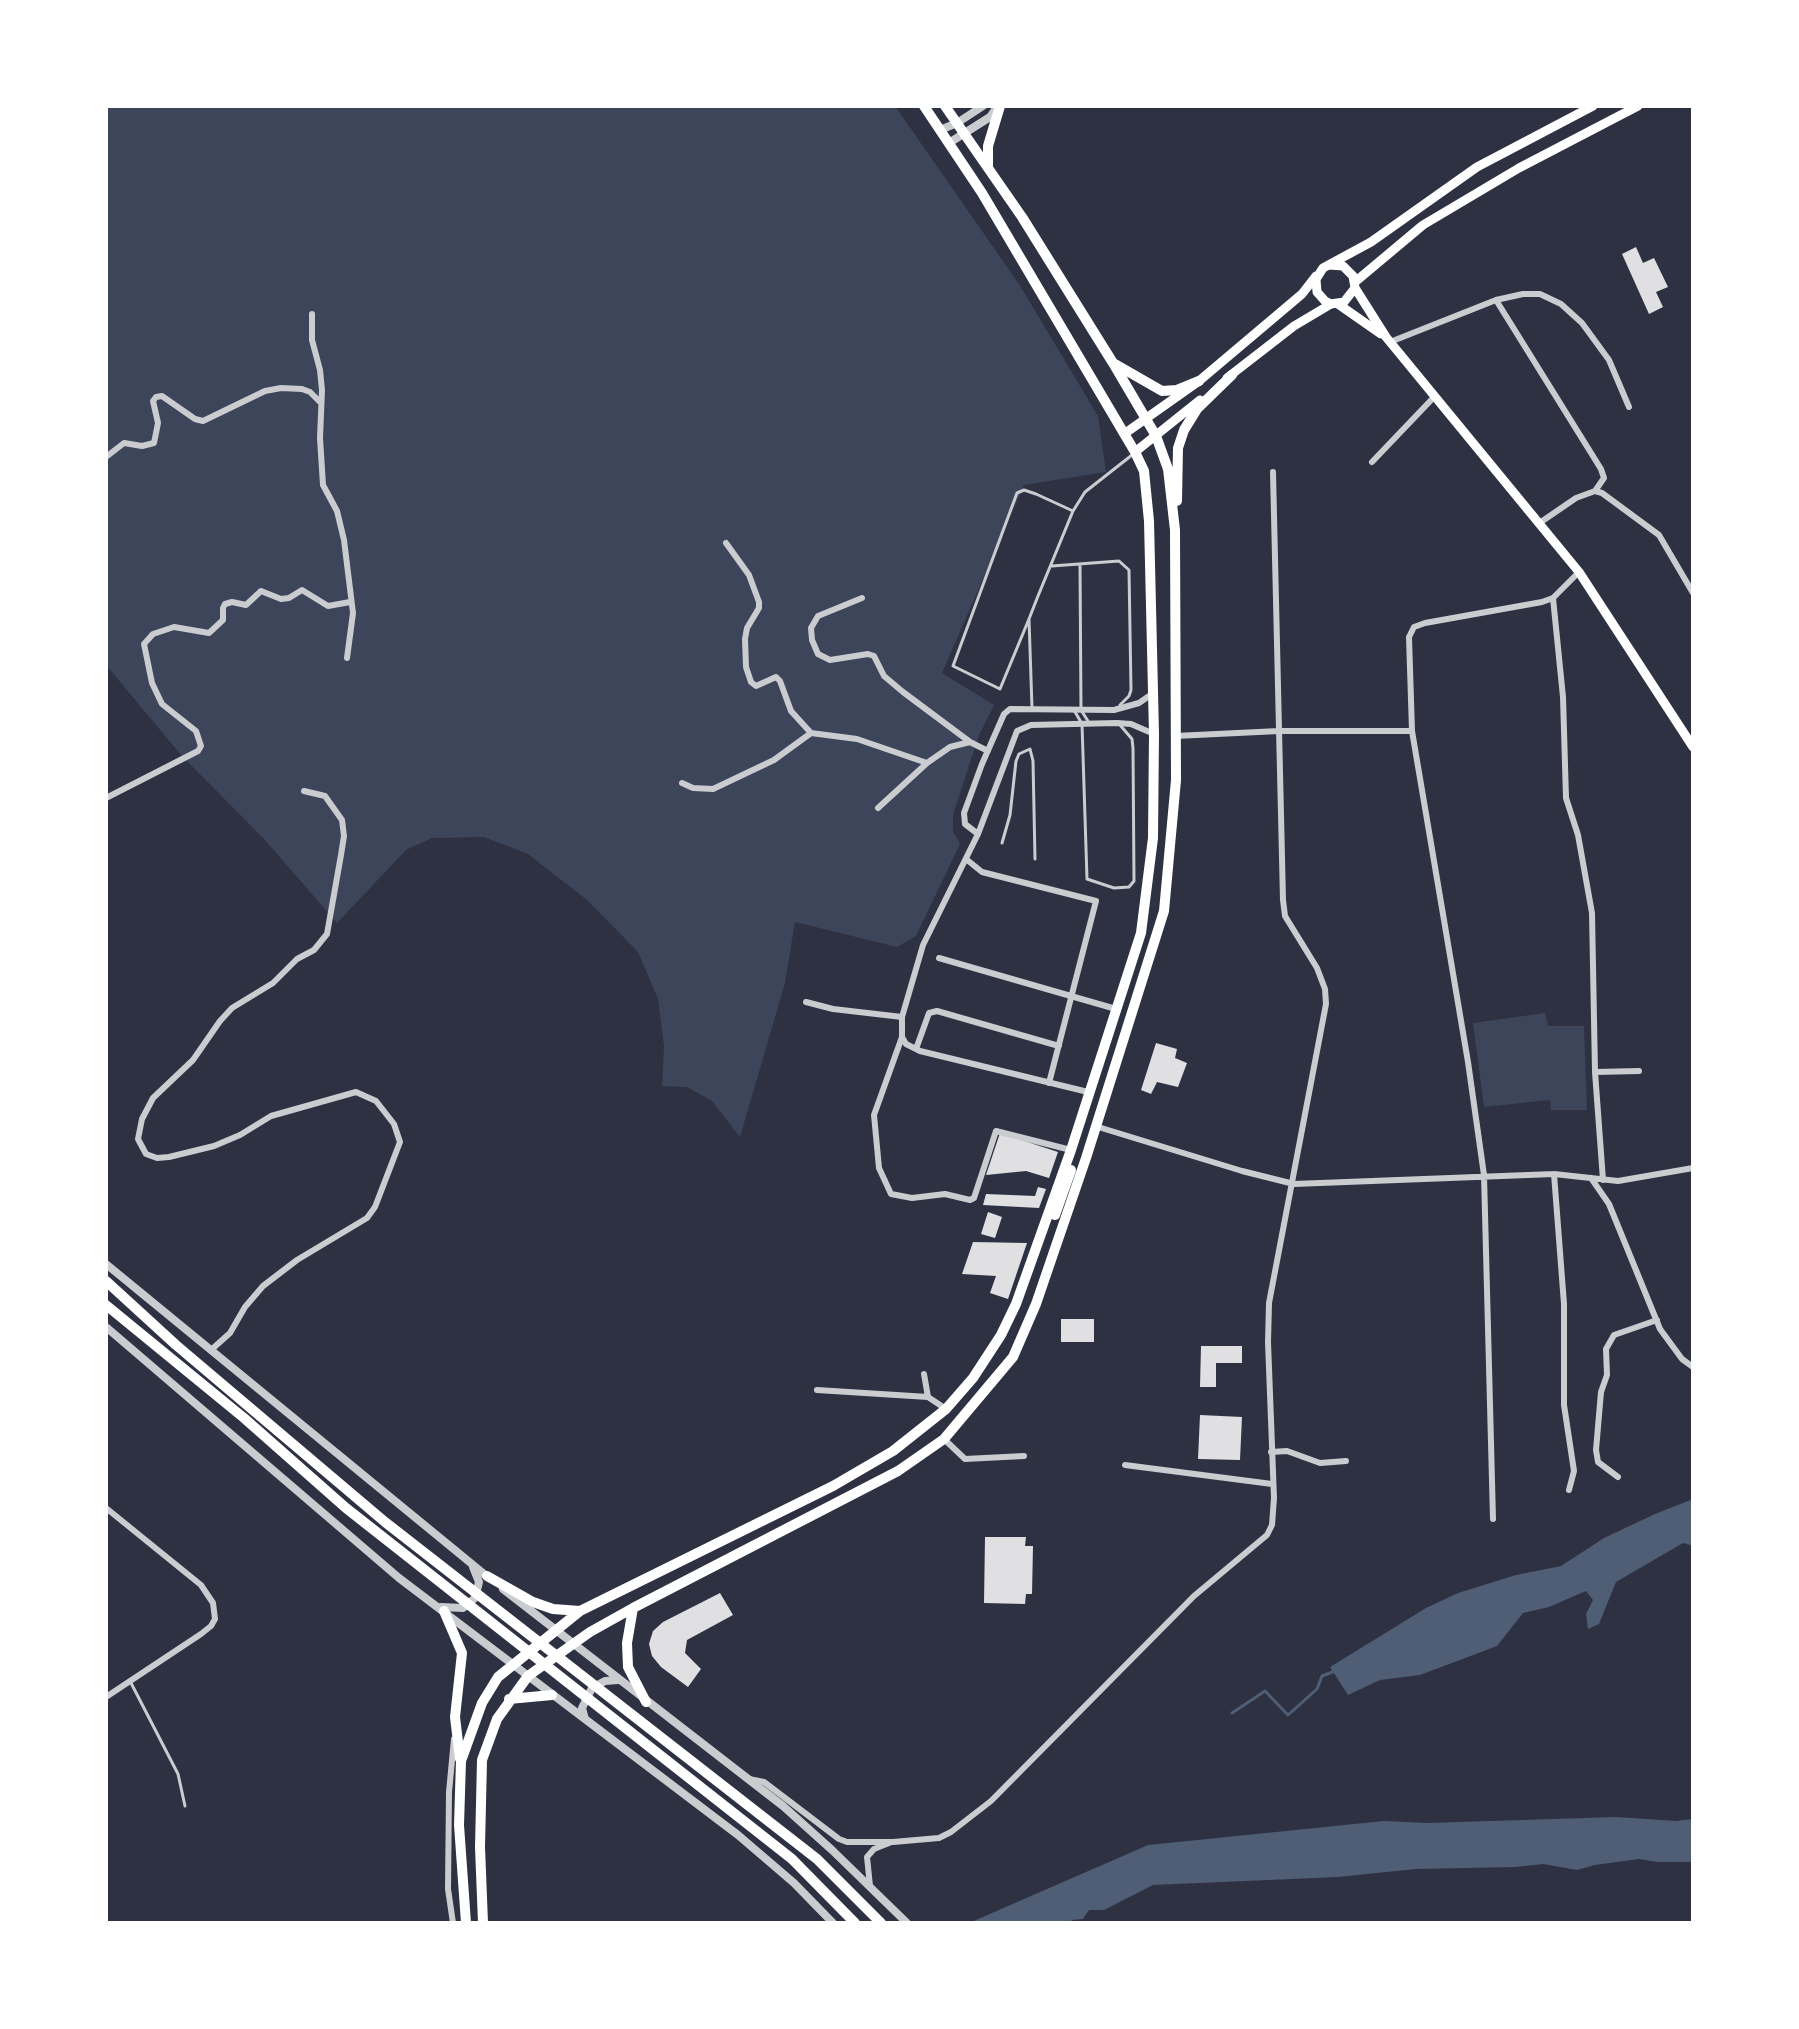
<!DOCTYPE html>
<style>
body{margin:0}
#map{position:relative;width:1799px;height:2029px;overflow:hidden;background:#2d3142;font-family:Poppins,sans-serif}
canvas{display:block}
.frame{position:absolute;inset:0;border:108px solid #fff;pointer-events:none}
</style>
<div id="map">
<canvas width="1799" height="2029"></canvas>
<div class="frame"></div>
</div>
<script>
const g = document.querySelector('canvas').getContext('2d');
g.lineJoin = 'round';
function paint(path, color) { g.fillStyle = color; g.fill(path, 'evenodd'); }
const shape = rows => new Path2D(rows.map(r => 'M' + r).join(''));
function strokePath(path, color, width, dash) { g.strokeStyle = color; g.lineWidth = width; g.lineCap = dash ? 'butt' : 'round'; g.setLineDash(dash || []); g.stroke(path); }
paint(shape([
 [106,106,895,106,1019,284,1098,416,1106,472,1024,485,942,673,994,705,979,735,953,815,953,831,960,844,916,936,897,947,795,922,785,983,740,1137,712,1101,687,1087,662,1086,664,1046,658,999,638,952,587,900,528,854,484,837,432,838,406,850,337,923,264,839,181,755,106,665],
 [1545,1013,1548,1026,1584,1026,1587,1110,1551,1110,1550,1100,1484,1107,1473,1023]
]), '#3c4559');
paint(shape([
 [1693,1499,1693,1546,1683,1543,1616,1582,1599,1624,1588,1629,1586,1614,1593,1600,1586,1591,1549,1607,1523,1613,1497,1646,1420,1675,1380,1680,1348,1695,1330,1667,1426,1608,1458,1593,1516,1575,1561,1566,1604,1538,1655,1514],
 [1616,1817,1676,1821,1693,1819,1693,1862,1657,1862,1639,1859,1595,1865,1577,1870,1543,1864,1516,1867,1416,1869,1338,1877,1153,1885,1104,1910,1089,1910,1083,1919,1072,1920,1070,1923,969,1923,1148,1845,1384,1821,1428,1823]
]), '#4f5d75');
strokePath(shape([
 [1232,1713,1265,1691,1288,1715,1317,1689,1322,1676,1335,1671]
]), '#4f5d75', 3);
paint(shape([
 [1636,247,1643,263,1654,258,1668,287,1656,292,1663,307,1649,314,1622,254],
 [1156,1043,1177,1049,1175,1058,1187,1063,1178,1087,1157,1082,1151,1094,1141,1090],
 [1000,1133,1058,1152,1049,1178,1026,1171,986,1175],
 [1038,1187,1046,1189,1039,1208,983,1205,986,1194,1035,1196],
 [988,1212,1002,1217,995,1238,981,1234],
 [973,1242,1027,1243,1008,1299,990,1293,996,1276,962,1274],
 [1061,1319,1094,1319,1094,1342,1061,1342],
 [1201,1346,1242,1346,1242,1363,1216,1363,1216,1387,1200,1387],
 [1200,1415,1242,1417,1240,1460,1198,1459],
 [985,1537,1026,1537,1025,1546,1033,1546,1032,1594,1026,1594,1025,1604,984,1603],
 [720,1593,733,1615,687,1640,685,1653,701,1669,688,1687,661,1667,652,1656,649,1644,653,1631,663,1622]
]), '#e0e0e3');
strokePath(shape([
 [1080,564,1081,710,1088,721],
 [1052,566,1119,561,1129,570,1131,690,1129,696,1120,705],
 [1029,619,1000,689,953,666,1017,493,1024,490,1036,494,1073,511],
 [1032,708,1029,619,1038,596,1073,511,1085,492,1132,455],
 [1074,710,1082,724,1087,879,1114,888,1129,887,1134,881,1133,748,1132,739,1120,725],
 [1002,843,1010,815,1016,761,1019,754,1030,749,1033,761,1035,859],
 [130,1681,178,1774,185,1806]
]), '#caccd0', 3);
strokePath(shape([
 [1496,300,1601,469,1604,478,1595,491],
 [312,314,312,340,320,370,322,390,320,438,323,485,337,511,344,540,353,613,347,658],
 [1390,342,1496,300,1523,294,1540,294,1561,304,1582,323,1609,360,1629,407],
 [106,457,124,443,142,446,154,443,158,423,153,401,156,397,162,396,195,419,203,421,265,391,281,388,302,389,310,392,321,403],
 [1372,462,1435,396],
 [1538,524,1576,498,1595,491,1602,493,1659,535,1693,593],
 [726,543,749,575,759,602,759,608,747,628,745,639,746,667,751,682,756,686,776,677,780,681,791,711,811,733],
 [862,598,818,616,811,628,812,640,818,654,830,660,868,654,874,656,884,676,903,692,970,742,988,751],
 [1553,598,1563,697,1566,798,1578,835,1592,913,1595,1072,1603,1180],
 [1175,736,1279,731,1412,731],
 [682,783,693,788,713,789,774,760,811,733,857,739,927,763],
 [106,798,198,751,201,746,196,731,162,704,152,683,144,644,153,634,174,627,209,633,223,620,223,608,225,604,232,602,246,605,261,591,281,599,289,598,302,590,328,606,350,602],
 [878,808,927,763,950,747,970,742],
 [978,834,965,824,964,813,982,764,1004,714,1010,709,1114,710,1139,703,1152,694],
 [966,859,982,872,1096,901,1049,1083],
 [939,958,1116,1009],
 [806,1002,833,1009,902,1017],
 [902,1037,874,1115,879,1168,891,1194,912,1198,945,1194,970,1200,974,1198,996,1131,1071,1150],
 [916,1049,929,1013,937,1011,1059,1046],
 [1595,1072,1639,1071],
 [1088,1092,920,1051,906,1044,902,1037,902,1017,923,945,978,834,1017,731,1031,725,1117,723,1131,724,1154,734],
 [1095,1126,1242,1171,1294,1184,1554,1174,1618,1181,1693,1168],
 [1554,1174,1564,1304,1564,1405,1574,1471,1569,1490],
 [1591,1178,1609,1204,1660,1329,1682,1359,1693,1367],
 [211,1350,230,1333,245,1307,263,1286,297,1260,367,1218,375,1207,400,1142,394,1124,376,1101,356,1092,271,1116,240,1135,214,1146,169,1157,157,1158,146,1154,138,1139,142,1119,153,1098,193,1060,220,1021,232,1008,273,983,297,959,314,950,327,934,341,855,344,836,342,820,325,796,304,791],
 [924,1374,928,1397,946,1409],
 [817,1390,928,1397],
 [944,1439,965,1459,1024,1456],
 [1271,1452,1287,1451,1320,1463,1346,1461],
 [1125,1465,1272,1484],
 [1618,1477,1598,1462,1596,1450,1601,1392,1607,1375,1606,1349,1614,1335,1657,1320],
 [106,1508,201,1585,213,1603,215,1619,211,1626,201,1634,106,1697],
 [1493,1519,1484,1175,1468,1062,1412,731,1409,637,1414,627,1425,623,1542,602,1553,598,1579,572],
 [749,1779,764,1782,839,1839,847,1842,893,1842,939,1838,951,1832,991,1801,1194,1596,1267,1535,1272,1525,1274,1498,1268,1342,1269,1303,1326,1004,1325,989,1317,968,1285,916,1283,900,1273,472],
 [870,1886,867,1857,874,1849,889,1843],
 [453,1923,448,1889,449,1792,454,1739]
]), '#caccd0', 6);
strokePath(shape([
 [940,130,957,123,983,106],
 [949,143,990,117,997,107],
 [106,1264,489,1578],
 [106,1327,399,1578,738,1835,794,1883,833,1923],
 [503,1589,783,1806,832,1850,907,1923],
 [441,1607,463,1608,475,1598,479,1582,473,1567],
 [585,1719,582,1708,592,1688,605,1681,618,1680]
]), '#caccd0', 8);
strokePath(shape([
 [1329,265,1343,266,1353,276,1355,288,1344,302,1331,304,1325,301,1317,292,1316,279,1323,268,1371,242,1477,167,1593,106],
 [1355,282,1423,225,1519,168,1638,106],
 [1355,288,1386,337,1579,572,1693,747],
 [1338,304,1381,334],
 [1227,378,1294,326,1331,304],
 [1124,434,1199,381,1302,294,1316,276],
 [1135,452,1200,400]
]), '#fff', 9);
strokePath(shape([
 [988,166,988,146,1000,106],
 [1115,364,1162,391,1177,390,1199,381],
 [1177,501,1178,448,1184,430,1197,409,1232,375],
 [1055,1215,1071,1170],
 [487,1576,533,1602,553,1609,580,1611],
 [633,1608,627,1643,628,1667,646,1702],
 [444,1611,462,1653,455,1717,460,1759],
 [509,1699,552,1695],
 [466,1923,459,1825,461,1761,482,1703,498,1677,580,1611,833,1486,893,1451,946,1409,973,1378,1001,1335,1016,1304,1071,1150,1141,933,1153,838,1154,734,1149,521,1144,471,1135,452,982,193,924,106],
 [483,1923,480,1847,482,1760,497,1719,528,1676,590,1632,633,1608,898,1471,944,1439,1013,1357,1036,1304,1086,1158,1164,911,1176,780,1175,530,1168,469,1156,436,1113,363,1022,217,945,106]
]), '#fff', 10);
strokePath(shape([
 [106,1281,176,1345,385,1522,817,1859,881,1923],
 [106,1305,244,1418,346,1508,792,1859,855,1923]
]), '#fff', 10);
</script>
